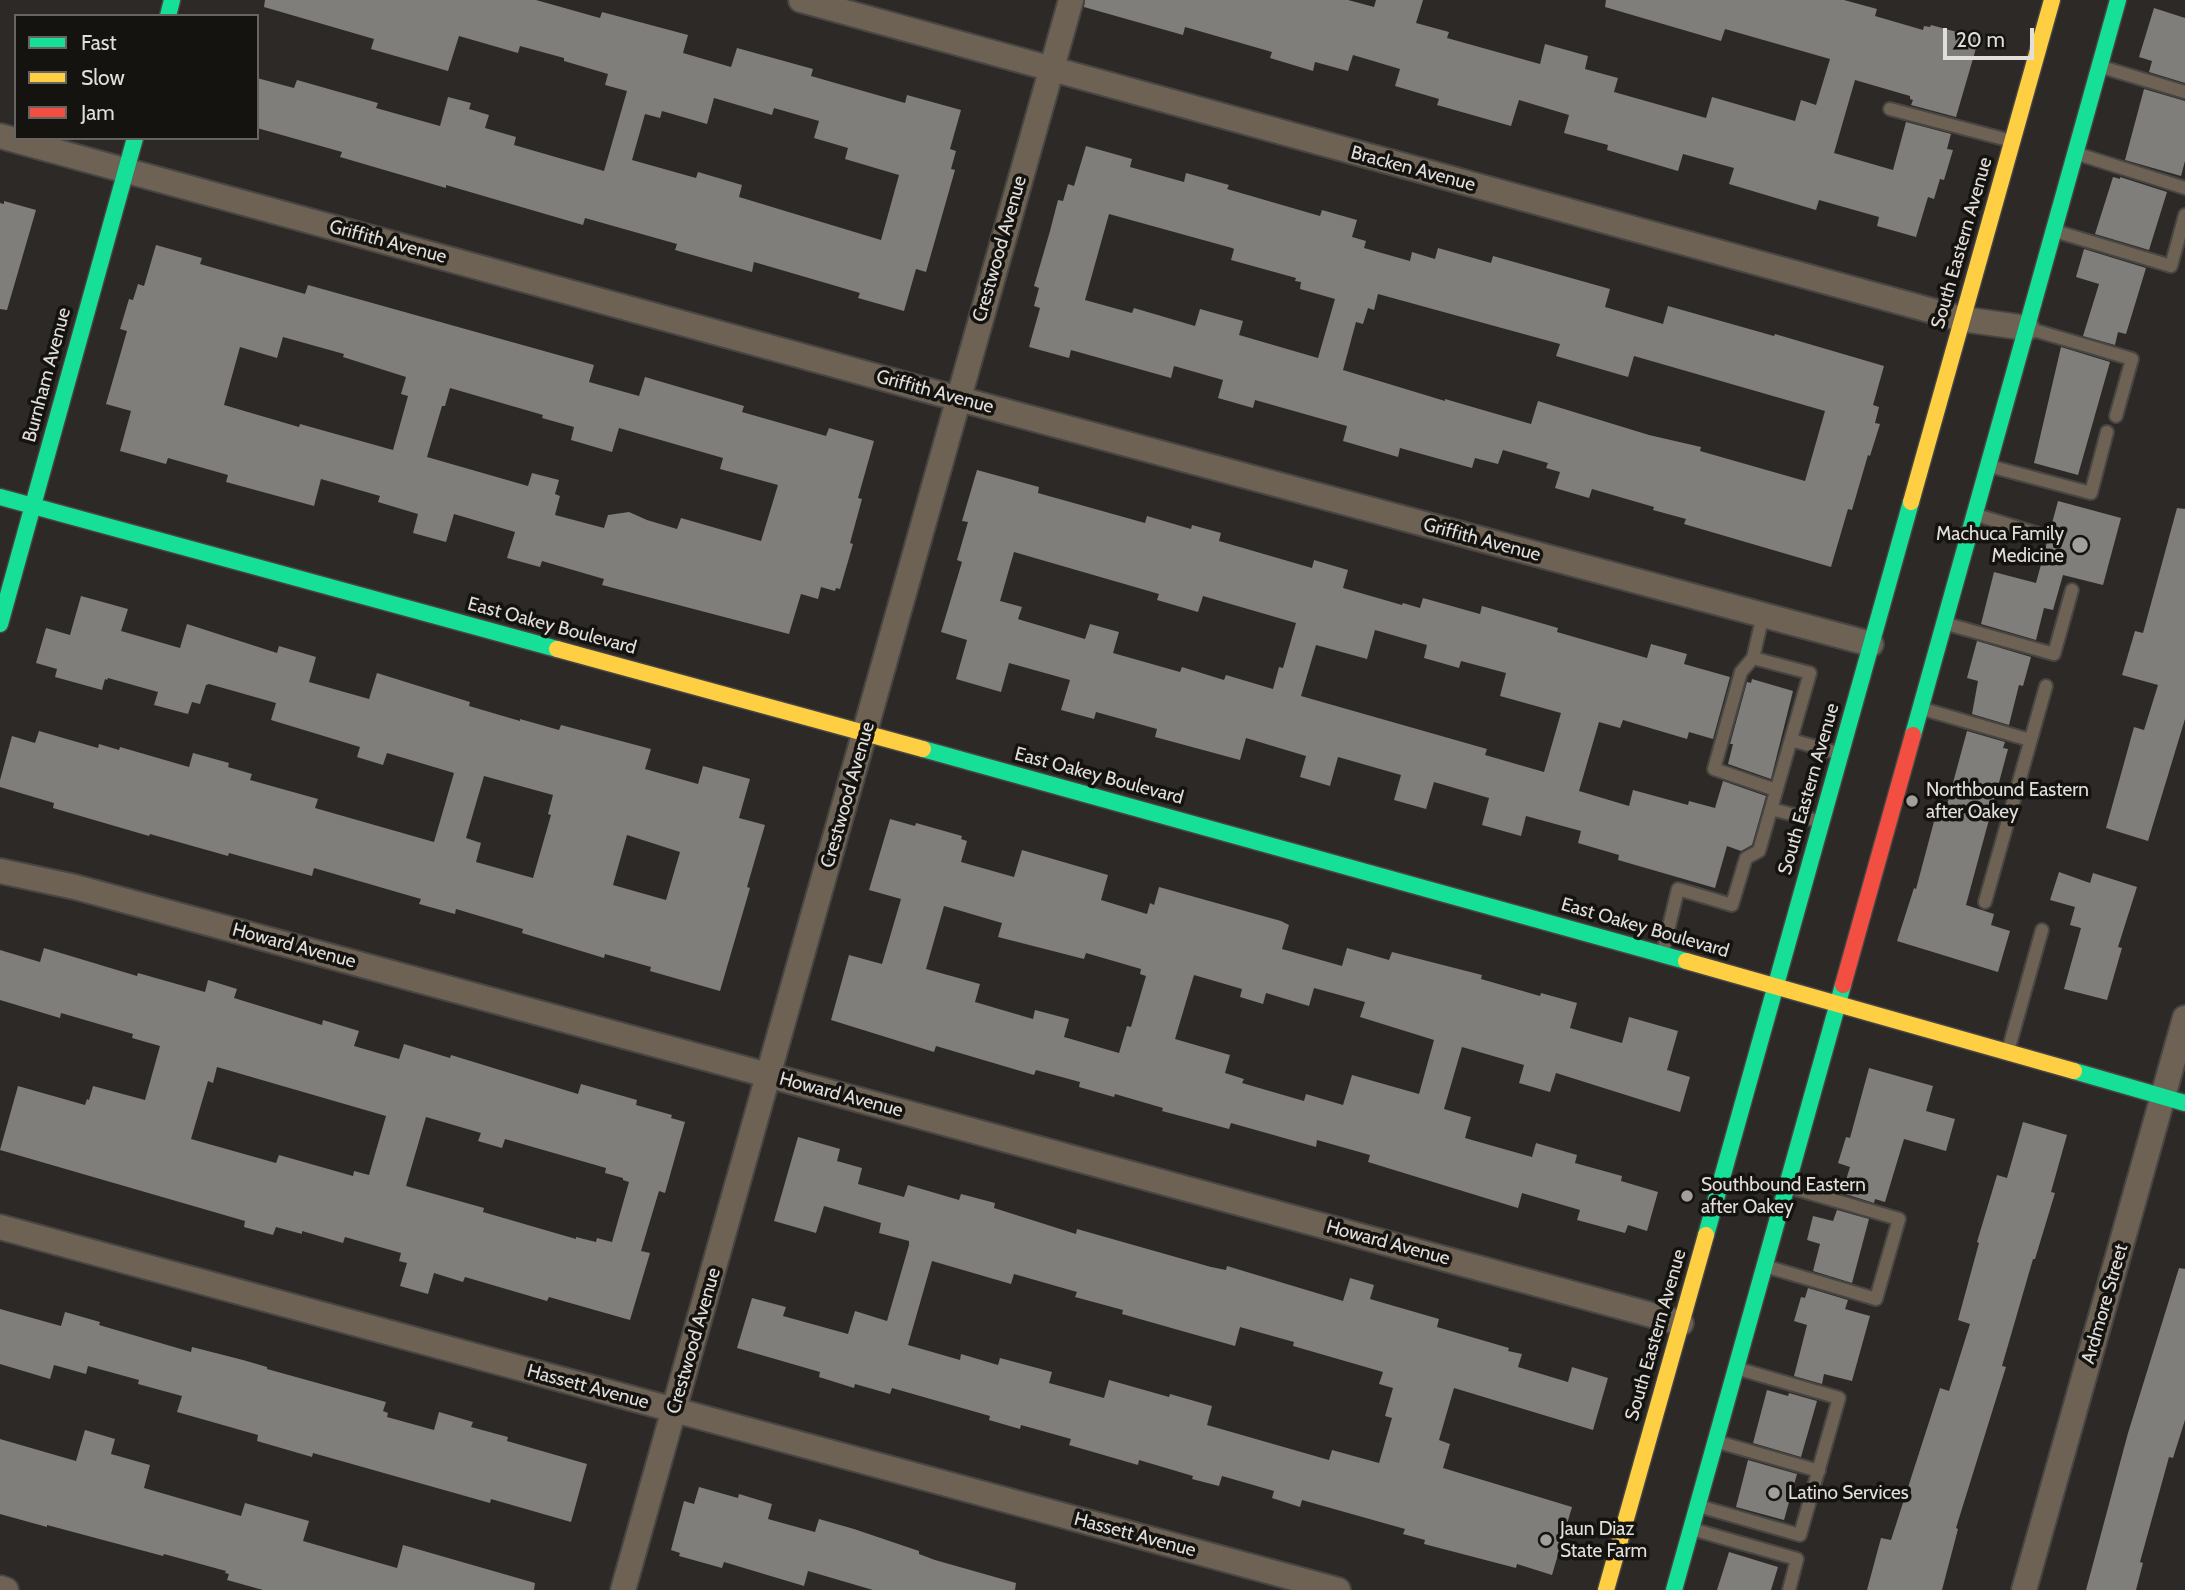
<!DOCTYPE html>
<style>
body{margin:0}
#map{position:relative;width:2185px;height:1590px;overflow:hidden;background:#2c2926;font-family:Cabin,sans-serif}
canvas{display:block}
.legend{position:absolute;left:14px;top:14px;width:245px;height:126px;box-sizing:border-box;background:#151310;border:2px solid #676561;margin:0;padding:9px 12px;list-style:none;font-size:21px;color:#e2dfdb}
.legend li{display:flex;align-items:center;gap:14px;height:35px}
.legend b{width:35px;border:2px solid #676561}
.scale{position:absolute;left:1943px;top:28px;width:91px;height:32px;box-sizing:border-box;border:4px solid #e2dfdb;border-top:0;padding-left:9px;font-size:21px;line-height:24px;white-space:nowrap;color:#e2dfdb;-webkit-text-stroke:5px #151310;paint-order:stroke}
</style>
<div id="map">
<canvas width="2185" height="1590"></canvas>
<ul class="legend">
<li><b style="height:9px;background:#16e098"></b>Fast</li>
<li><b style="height:9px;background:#ffcf43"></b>Slow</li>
<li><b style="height:9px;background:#f24e42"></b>Jam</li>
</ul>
<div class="scale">20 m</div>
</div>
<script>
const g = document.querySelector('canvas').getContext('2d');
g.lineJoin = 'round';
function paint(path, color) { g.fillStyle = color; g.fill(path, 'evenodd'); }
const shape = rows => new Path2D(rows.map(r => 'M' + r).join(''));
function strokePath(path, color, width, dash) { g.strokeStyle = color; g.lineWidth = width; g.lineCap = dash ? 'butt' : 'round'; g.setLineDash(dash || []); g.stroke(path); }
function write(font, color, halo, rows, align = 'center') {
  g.font = font + ' Cabin,sans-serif'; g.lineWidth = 7; g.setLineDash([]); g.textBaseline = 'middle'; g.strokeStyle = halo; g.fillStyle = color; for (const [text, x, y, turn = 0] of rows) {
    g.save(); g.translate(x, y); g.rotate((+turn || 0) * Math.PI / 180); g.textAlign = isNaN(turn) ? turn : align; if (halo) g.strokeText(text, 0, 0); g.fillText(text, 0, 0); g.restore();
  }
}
paint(shape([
 [265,0,536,0,600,18,602,12,688,35,683,53,731,67,737,48,813,69,811,76,905,103,907,95,961,110,950,149,956,151,951,169,955,170,926,272,916,269,904,311,858,298,860,293,754,262,752,272,675,250,677,244,585,218,583,225,446,185,446,188,340,157,342,152,257,128,257,78,294,88,297,80,378,103,376,108,440,126,448,97,471,103,469,109,489,115,485,128,516,137,514,145,604,171,627,91,605,85,608,74,564,61,564,58,520,46,518,53,459,36,448,71,371,49,374,39,264,7],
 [714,98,772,115,774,108,819,121,814,138,848,148,845,159,899,175,881,240,739,197,742,185,698,172,696,178,632,160,645,114,660,118,662,111,707,124],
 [1085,0,1348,0,1374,7,1376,0,1423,0,1416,23,1449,32,1447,38,1540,64,1545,44,1588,56,1585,69,1618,78,1614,92,1706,118,1712,97,1795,121,1801,100,1816,105,1830,59,1725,29,1721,41,1605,7,1606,0,1844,0,1877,9,1875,16,1923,30,1924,26,1930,27,1931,25,1979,38,1956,117,1911,105,1913,100,1910,99,1910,96,1855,80,1834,153,1893,170,1906,122,1951,134,1947,149,1953,150,1944,180,1940,179,1934,199,1928,197,1916,237,1877,226,1879,217,1819,200,1816,210,1729,184,1734,168,1683,154,1678,171,1607,150,1608,145,1564,133,1569,115,1519,100,1511,126,1437,105,1439,99,1395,86,1400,69,1353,55,1348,71,1315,62,1313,71,1270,58,1272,52,1185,27,1183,35,1084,7],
 [2154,8,2185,18,2185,83,2149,72,2152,61,2139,57],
 [2144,89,2185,101,2185,161,2181,176,2125,160],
 [1086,146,1132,159,1130,167,1184,182,1186,173,1229,185,1227,189,1320,216,1322,210,1357,220,1352,237,1366,241,1364,248,1410,261,1412,252,1435,259,1438,248,1491,263,1493,256,1610,289,1605,307,1663,324,1668,306,1774,336,1775,334,1884,366,1873,405,1879,407,1875,423,1880,424,1870,456,1868,455,1852,510,1848,509,1831,567,1684,524,1686,519,1653,510,1654,507,1592,489,1589,498,1555,488,1560,472,1546,468,1548,463,1503,450,1498,464,1475,458,1472,468,1400,448,1398,457,1343,441,1347,426,1255,400,1253,408,1218,398,1223,380,1174,366,1171,378,1071,350,1069,358,1029,347,1040,308,1034,306,1039,288,1034,286,1050,231,1058,200,1063,201,1068,184,1074,186],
 [1109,214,1232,248,1234,249,1231,260,1296,278,1295,281,1301,282,1300,289,1335,299,1318,358,1239,335,1243,321,1200,309,1195,326,1134,308,1132,313,1085,300],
 [1378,294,1560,344,1556,356,1628,377,1634,356,1825,411,1805,481,1700,451,1701,447,1649,435,1538,401,1531,424,1445,399,1445,401,1343,370,1356,322,1363,324,1368,308,1374,310],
 [2113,177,2120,179,2120,177,2167,192,2149,250,2095,234],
 [4,201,36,210,7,310,0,309,0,203,4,204],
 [156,245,202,258,200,264,305,294,308,285,594,365,589,382,639,396,645,377,744,406,742,412,826,436,829,428,874,441,858,498,862,499,850,543,853,544,840,589,836,588,835,591,821,587,818,599,801,594,789,634,602,585,604,579,542,561,540,567,507,558,515,532,454,514,446,542,413,533,418,514,378,502,380,496,321,479,314,506,226,482,228,475,168,458,166,464,120,451,131,411,106,404,127,331,120,329,129,299,133,300,138,284,144,286],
 [283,337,344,354,343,357,406,377,401,394,408,396,393,450,300,424,299,427,224,405,240,347,277,358],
 [450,388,543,415,542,418,574,427,571,440,612,452,619,428,723,458,720,469,778,485,761,541,681,518,677,529,647,520,629,512,608,515,604,528,555,515,560,496,555,494,559,480,532,473,528,486,427,457,442,406,445,406],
 [2084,249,2146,268,2126,334,2118,332,2115,345,2083,336,2099,284,2076,277],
 [2061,347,2110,362,2078,475,2034,463],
 [977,470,1039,487,1038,493,1145,523,1147,516,1191,529,1192,525,1221,533,1219,541,1312,568,1314,560,1348,570,1343,588,1402,605,1403,603,1420,608,1423,598,1480,614,1482,606,1558,628,1557,632,1647,658,1651,644,1687,654,1684,664,1730,677,1713,739,1689,732,1687,739,1623,720,1620,728,1599,722,1579,791,1629,806,1633,790,1688,805,1689,801,1715,808,1723,781,1766,796,1752,845,1741,851,1727,846,1715,888,1618,860,1619,855,1578,843,1581,831,1526,816,1521,836,1482,825,1489,798,1434,782,1426,809,1394,800,1401,775,1338,757,1330,786,1300,777,1306,756,1246,738,1240,760,1155,737,1157,729,1096,712,1094,719,1061,710,1070,680,1009,663,1001,692,956,679,967,640,941,632,962,562,957,560,968,522,962,521],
 [1014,552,1159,594,1157,600,1198,612,1203,596,1296,623,1283,668,1279,667,1273,689,1226,675,1224,680,1182,667,1180,672,1113,653,1119,632,1090,624,1085,639,1021,620,1018,619,1022,607,1000,601],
 [1375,630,1427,645,1424,658,1459,668,1461,661,1506,673,1500,696,1561,713,1544,772,1485,755,1487,749,1301,696,1316,645,1367,659],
 [2058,501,2121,518,2103,585,2063,575,2053,610,2044,608,2036,640,1981,624,1994,572,2036,583],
 [2177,508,2185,509,2185,719,2148,841,2106,828,2134,727,2144,730,2158,685,2122,675,2135,631,2143,633],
 [81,596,128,609,121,631,180,648,187,624,277,653,279,646,316,657,309,682,369,699,377,673,470,702,469,706,520,721,520,719,559,730,561,725,651,749,645,769,698,784,703,766,750,779,739,818,765,825,747,887,750,888,720,991,650,971,651,967,605,954,604,958,522,933,523,929,456,909,455,914,419,904,421,899,314,868,312,876,229,853,228,856,150,834,149,836,53,808,54,803,0,787,0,780,12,736,35,743,39,731,98,748,99,744,119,750,120,747,189,767,193,753,229,763,228,767,252,774,250,780,318,799,315,808,434,842,454,773,387,753,383,765,357,757,360,747,271,720,276,703,209,684,206,685,200,704,192,702,188,714,154,705,158,692,108,678,107,680,105,679,102,690,55,677,57,669,36,663,46,628,70,635],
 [484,776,553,795,548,814,551,815,533,878,476,862,481,843,466,838],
 [627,835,680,852,666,900,613,885],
 [1977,641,2031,657,2023,686,2019,685,2009,725,1972,714,1978,681,1967,678],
 [1752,679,1793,691,1771,779,1728,764,1733,744,1730,744,1747,682,1751,683],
 [1967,731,2005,742,2003,748,2008,749,1966,905,1994,914,1991,925,2010,931,1998,972,1897,941,1914,888,1916,889,1936,814,1944,816],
 [890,819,915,826,916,823,962,836,961,839,967,841,961,862,1014,877,1022,850,1108,875,1101,900,1147,914,1150,903,1154,905,1159,887,1281,921,1289,925,1282,949,1342,966,1347,948,1389,960,1392,952,1482,975,1481,979,1540,996,1541,993,1577,1003,1570,1028,1622,1043,1629,1017,1678,1031,1667,1070,1690,1077,1680,1112,1556,1073,1550,1092,1519,1083,1524,1065,1462,1047,1444,1109,1471,1117,1465,1138,1532,1157,1536,1143,1577,1155,1575,1163,1622,1176,1621,1181,1658,1192,1647,1231,1628,1225,1625,1233,1577,1220,1580,1210,1522,1193,1518,1208,1368,1162,1370,1155,1317,1140,1316,1147,1231,1123,1229,1129,1162,1111,1163,1108,1115,1094,1114,1097,1079,1087,1080,1082,1036,1070,1034,1075,936,1046,934,1052,831,1020,849,955,882,964,901,899,869,890],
 [944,906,1002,923,998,937,1084,959,1086,953,1141,969,1140,974,1146,976,1131,1027,1127,1026,1119,1053,1064,1037,1069,1019,1035,1010,1033,1019,975,1002,980,984,926,969],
 [1194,975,1242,989,1240,997,1263,1004,1266,993,1309,1006,1314,988,1365,1002,1360,1017,1434,1040,1419,1094,1352,1075,1343,1105,1306,1094,1304,1101,1242,1083,1244,1079,1225,1073,1230,1055,1175,1039],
 [2059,872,2090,883,2093,873,2137,887,2118,947,2122,948,2107,1000,2064,989,2081,928,2070,925,2075,907,2050,900],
 [44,948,137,976,138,973,205,992,208,980,237,989,234,998,322,1025,323,1020,359,1031,354,1046,399,1059,404,1044,450,1058,451,1055,578,1094,581,1084,637,1100,636,1105,672,1115,671,1118,685,1122,665,1193,659,1191,641,1251,650,1253,630,1320,549,1297,547,1301,465,1277,463,1282,434,1273,428,1294,400,1286,407,1263,399,1261,401,1253,345,1237,343,1243,302,1231,302,1234,276,1227,273,1235,244,1227,245,1221,0,1150,18,1086,85,1105,87,1099,89,1100,93,1086,145,1100,160,1046,132,1038,133,1034,61,1013,60,1018,0,1000,0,950,40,962],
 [217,1067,386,1116,369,1175,354,1171,353,1176,279,1155,276,1163,191,1139,208,1081,213,1083],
 [426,1117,481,1133,478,1141,502,1148,505,1139,606,1168,605,1173,623,1178,623,1180,629,1182,612,1242,597,1238,596,1242,576,1237,576,1239,483,1212,484,1208,406,1186],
 [1869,1068,1933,1086,1926,1111,1955,1119,1946,1151,1904,1139,1885,1202,1875,1199,1874,1203,1842,1193,1850,1167,1838,1163,1846,1137,1850,1138],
 [2023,1122,2067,1135,2051,1192,2055,1193,2035,1259,2033,1259,2002,1366,2006,1367,1956,1528,1958,1529,1942,1590,1867,1590,1881,1538,1891,1540,1940,1388,1949,1391,1970,1324,1958,1320,1979,1243,1977,1242,1997,1175,2007,1178],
 [798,1137,840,1149,837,1161,862,1168,858,1184,904,1197,908,1185,959,1200,961,1194,995,1203,994,1208,1076,1234,1077,1229,1211,1267,1226,1270,1227,1266,1343,1301,1350,1278,1374,1285,1370,1299,1439,1319,1437,1327,1509,1348,1508,1351,1522,1354,1518,1367,1568,1382,1572,1367,1608,1378,1593,1430,1454,1388,1439,1440,1450,1444,1443,1468,1572,1507,1552,1575,1517,1564,1516,1568,1424,1544,1425,1540,1403,1534,1405,1529,1302,1500,1300,1507,1272,1498,1274,1491,1222,1476,1219,1486,1192,1479,1193,1476,1139,1460,1138,1465,1069,1445,1071,1439,1021,1425,1020,1429,989,1420,990,1416,892,1388,890,1394,855,1384,854,1388,819,1377,820,1372,737,1348,752,1298,786,1307,783,1316,848,1334,855,1311,887,1321,909,1245,909,1241,879,1233,881,1223,824,1206,816,1233,774,1221],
 [932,1261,1011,1284,1014,1274,1077,1292,1075,1297,1123,1310,1122,1314,1235,1346,1240,1327,1294,1342,1293,1346,1383,1372,1379,1384,1393,1388,1385,1416,1392,1418,1379,1463,1332,1450,1329,1460,1207,1425,1212,1406,1170,1394,1169,1397,1109,1380,1104,1398,1049,1383,1052,1372,1000,1358,998,1365,961,1354,960,1360,908,1345],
 [1837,1210,1869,1219,1852,1283,1813,1271,1820,1244,1807,1240,1813,1216,1833,1221],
 [2179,1268,2185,1269,2185,1420,2173,1458,2169,1457,2140,1562,2143,1563,2136,1590,2086,1590,2128,1433],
 [1808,1288,1848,1300,1845,1309,1870,1316,1852,1381,1824,1374,1822,1384,1794,1376,1807,1325,1794,1321,1801,1297,1805,1298],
 [0,1309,61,1326,65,1312,100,1322,99,1325,191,1352,192,1347,243,1360,267,1367,267,1369,386,1402,383,1411,388,1413,387,1417,434,1430,439,1412,473,1422,471,1427,508,1437,507,1441,587,1464,571,1522,491,1499,490,1503,313,1453,312,1457,257,1441,258,1435,177,1412,182,1396,138,1384,139,1380,88,1366,86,1374,54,1365,50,1379,0,1364],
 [1767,1390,1788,1396,1789,1393,1817,1401,1801,1457,1753,1443],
 [85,1430,115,1439,111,1454,150,1465,144,1488,241,1516,245,1503,309,1521,303,1541,397,1568,403,1545,535,1583,534,1590,263,1590,227,1580,229,1574,225,1573,226,1571,164,1554,163,1556,47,1525,47,1527,0,1514,0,1439,76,1461],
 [1748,1460,1797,1474,1784,1520,1736,1507],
 [699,1487,738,1498,739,1494,772,1504,768,1519,815,1532,819,1519,854,1529,919,1551,919,1554,935,1560,1016,1583,1015,1590,873,1590,808,1571,804,1586,724,1562,722,1568,679,1556,680,1553,671,1550,684,1501,694,1504],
 [1729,1552,1778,1567,1771,1590,1717,1590]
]), '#807e7b');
const lane = shape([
 [2105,68,2185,92],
 [1890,109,2008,140],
 [2078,154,2185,188],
 [2058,232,2171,266,2185,215],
 [2030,329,2132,359,2116,416],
 [1993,467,2091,493,2107,432],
 [1980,516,2039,534],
 [1947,624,2054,654,2072,590],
 [1753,658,1741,672,1714,769,1776,790],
 [1923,709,2030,740],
 [1791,740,1838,753],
 [1771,809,1818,821],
 [1985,902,2046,686],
 [1663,951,1678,889,1732,905,1746,858,1759,851,1810,673,1753,658,1763,615],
 [2008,1051,2042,930],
 [1768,1267,1876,1299,1899,1219,1792,1188],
 [1718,1442,1819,1471],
 [1702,1507,1800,1535,1839,1398,1739,1369],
 [1695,1530,1797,1559,1789,1590]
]);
const street = shape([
 [801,0,1962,319,2027,328],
 [0,136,926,390,1871,644],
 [0,871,75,887,1681,1323],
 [0,1227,1338,1590],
 [0,1588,6,1590],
 [623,1590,1071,0],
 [2024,1590,2185,1018]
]);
const fast = shape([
 [168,16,172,0],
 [0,497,557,649],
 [0,624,135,138],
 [1913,735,2118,0],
 [923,749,1686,961],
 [2074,1071,2185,1103],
 [1706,1235,1911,502],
 [1674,1590,1843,985]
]);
const slow = shape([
 [1911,502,2052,0],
 [557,649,923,749],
 [1686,961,2074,1071],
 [1606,1590,1706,1235]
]);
const jam = shape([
 [1843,985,1913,735]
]);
strokePath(lane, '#484644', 16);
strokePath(street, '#484644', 28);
strokePath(fast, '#484644', 19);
strokePath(slow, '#484644', 19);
strokePath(jam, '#484644', 19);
strokePath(lane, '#6d6253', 12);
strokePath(street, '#6d6253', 24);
strokePath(fast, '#16e098', 16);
strokePath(slow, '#ffcf43', 16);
strokePath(jam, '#f24e42', 16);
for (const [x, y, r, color] of [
 [2080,545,9,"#a29f9c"],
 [1912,801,7,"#a29f9c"],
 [1687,1196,7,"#a29f9c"],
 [1774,1493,7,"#a29f9c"],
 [1546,1540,7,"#a29f9c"]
]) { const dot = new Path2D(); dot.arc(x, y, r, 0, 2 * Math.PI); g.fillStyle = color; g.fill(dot); strokePath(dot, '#151310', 2.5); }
write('19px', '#e2dfdb', '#151310', [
 ["Bracken Avenue",1413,169,15],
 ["Griffith Avenue",388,242,15],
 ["South Eastern Avenue",1962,243,-74],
 ["Crestwood Avenue",1000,249,-74],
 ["Burnham Avenue",47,375,-75],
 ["Griffith Avenue",935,392,15],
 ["Griffith Avenue",1482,540,15],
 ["East Oakey Boulevard",552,626,15],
 ["East Oakey Boulevard",1099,776,15],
 ["South Eastern Avenue",1809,789,-74],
 ["Crestwood Avenue",848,795,-74],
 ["East Oakey Boulevard",1645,928,16],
 ["Howard Avenue",294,946,15],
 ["Howard Avenue",841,1095,15],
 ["Howard Avenue",1388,1243,15],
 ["Ardmore Street",2105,1304,-74],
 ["South Eastern Avenue",1656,1335,-74],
 ["Crestwood Avenue",694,1341,-74],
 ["Hassett Avenue",588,1387,15],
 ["Hassett Avenue",1135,1535,15]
]);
write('19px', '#e2dfdb', '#151310', [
 ["Machuca Family",2064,534,"right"],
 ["Medicine",2064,556,"right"],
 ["Northbound Eastern",1926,790],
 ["after Oakey",1926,812],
 ["Southbound Eastern",1701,1185],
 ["after Oakey",1701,1207],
 ["Latino Services",1788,1493],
 ["Jaun Diaz",1560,1529],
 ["State Farm",1560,1551]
], 'left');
</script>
